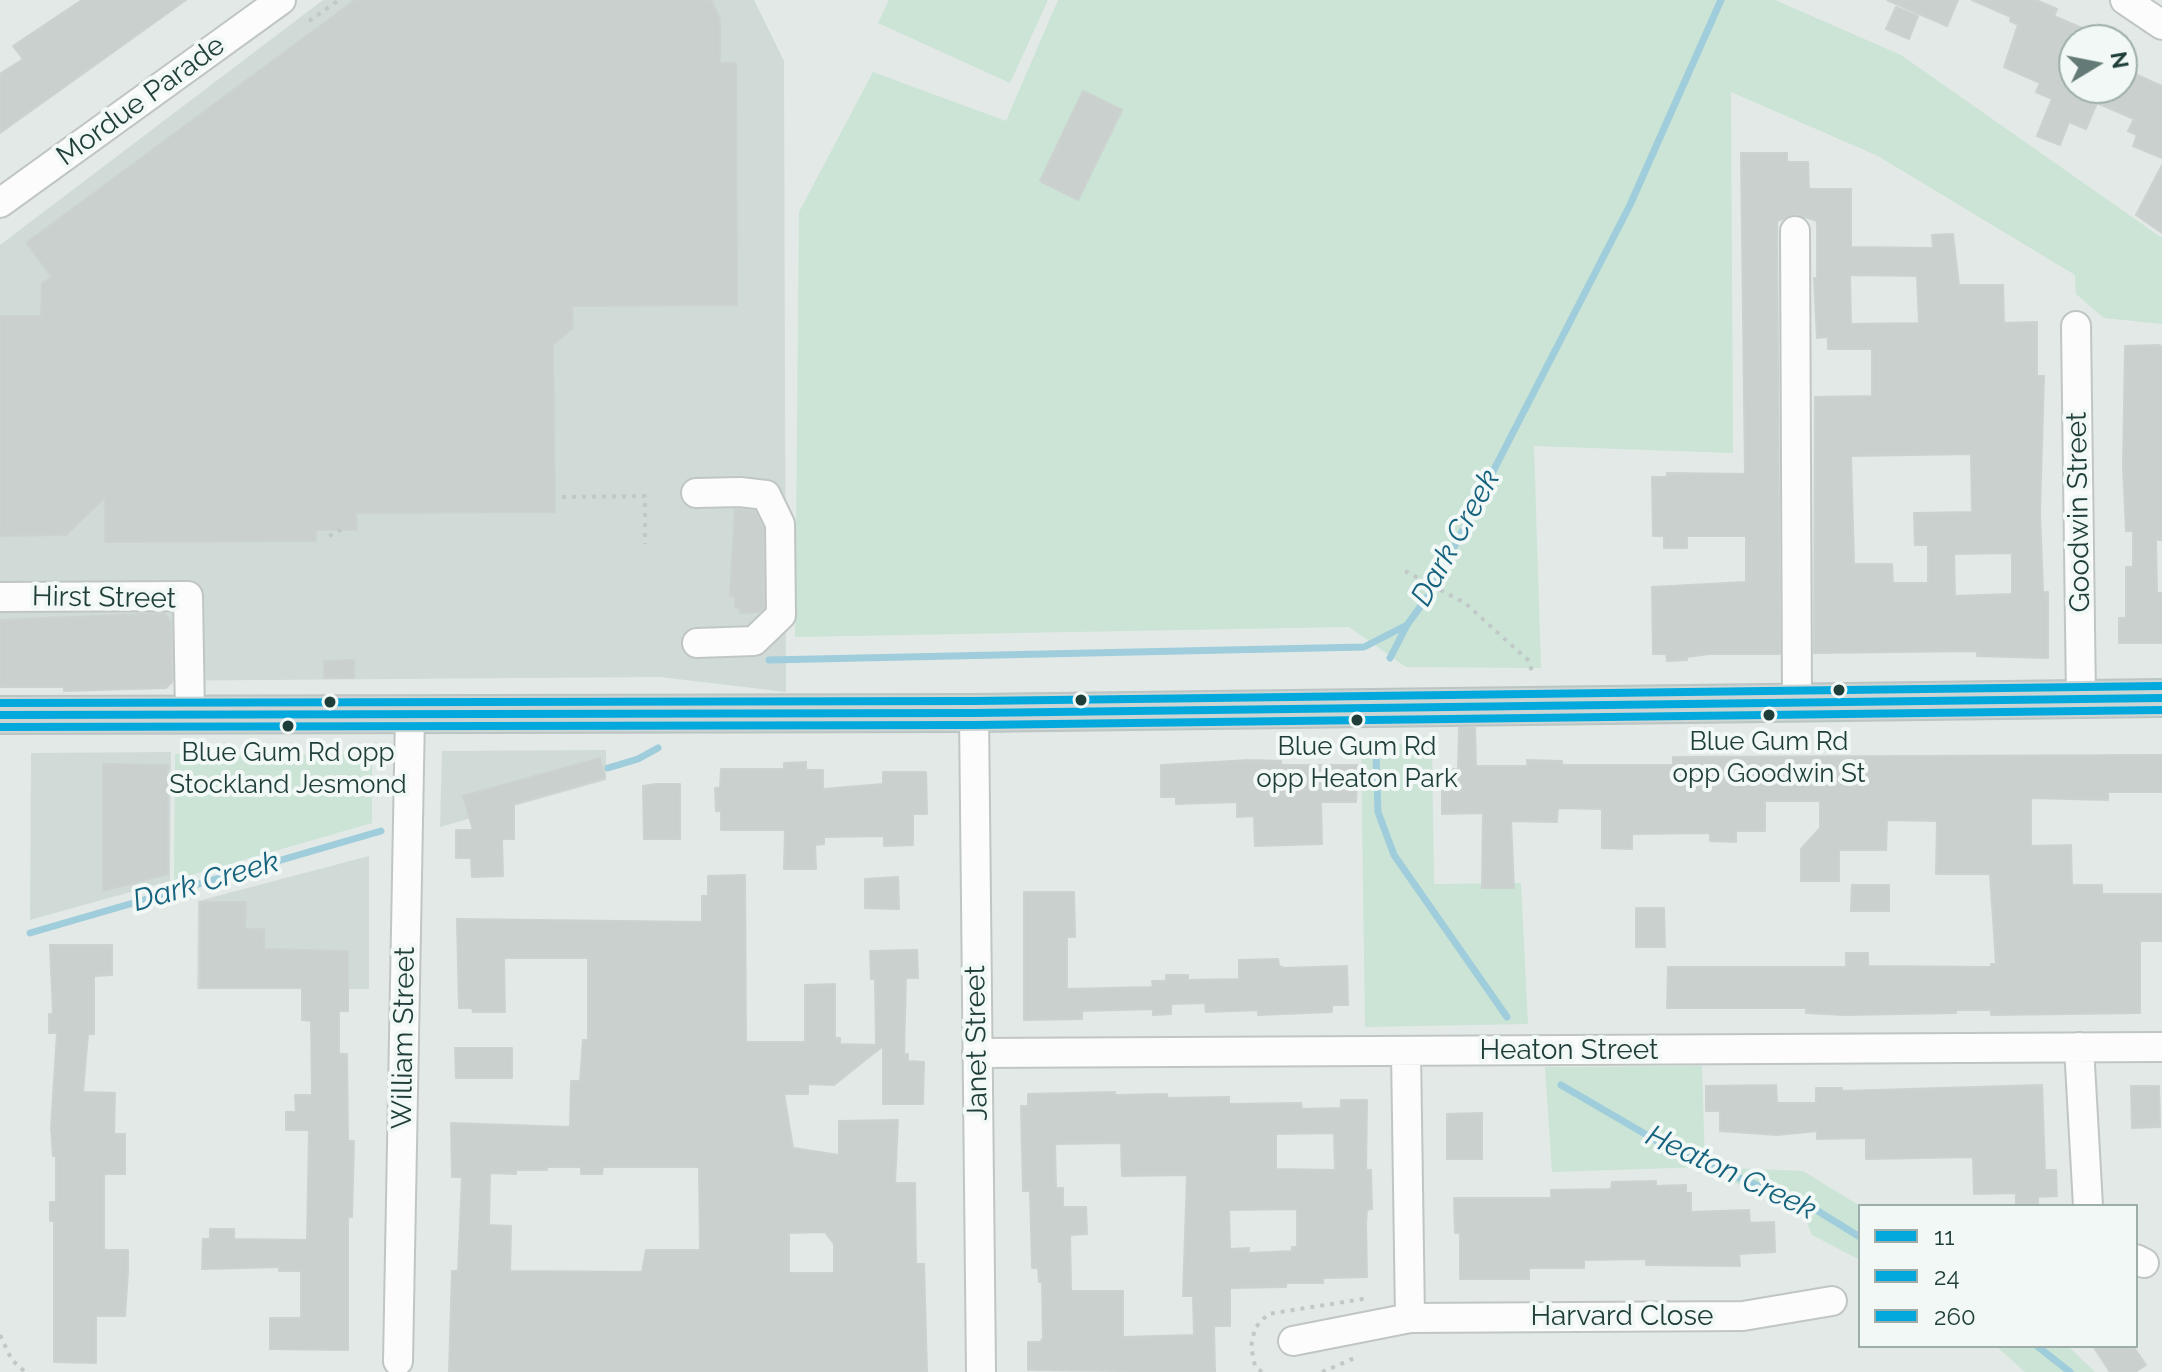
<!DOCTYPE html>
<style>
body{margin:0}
#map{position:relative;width:2162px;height:1372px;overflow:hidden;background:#e3e9e7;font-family:Raleway,sans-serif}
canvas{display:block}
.legend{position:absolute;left:1858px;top:1204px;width:280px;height:144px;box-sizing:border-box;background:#f1f8f5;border:2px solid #9daeaa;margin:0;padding:10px 14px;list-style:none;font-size:24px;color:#1f3e39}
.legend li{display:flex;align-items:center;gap:16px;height:40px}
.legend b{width:40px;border:2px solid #9daeaa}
.north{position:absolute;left:2058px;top:24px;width:80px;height:80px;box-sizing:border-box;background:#f1f8f5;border:2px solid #9daeaa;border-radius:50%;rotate:80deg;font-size:22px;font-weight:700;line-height:32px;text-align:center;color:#1f3e39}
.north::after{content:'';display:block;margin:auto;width:28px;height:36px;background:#647a76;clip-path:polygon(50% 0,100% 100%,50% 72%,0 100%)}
</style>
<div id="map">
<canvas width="2162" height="1372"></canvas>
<ul class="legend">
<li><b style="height:10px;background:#03a9dd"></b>11</li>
<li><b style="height:10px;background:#03a9dd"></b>24</li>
<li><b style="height:10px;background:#03a9dd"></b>260</li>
</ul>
<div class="north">N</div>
</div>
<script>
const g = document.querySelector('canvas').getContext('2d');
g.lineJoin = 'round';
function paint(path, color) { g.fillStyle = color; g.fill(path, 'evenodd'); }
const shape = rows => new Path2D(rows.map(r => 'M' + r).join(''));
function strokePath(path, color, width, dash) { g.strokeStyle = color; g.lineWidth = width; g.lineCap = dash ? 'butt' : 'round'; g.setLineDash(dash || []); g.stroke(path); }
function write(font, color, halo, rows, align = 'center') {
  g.font = font + ' Raleway,sans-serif'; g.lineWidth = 8; g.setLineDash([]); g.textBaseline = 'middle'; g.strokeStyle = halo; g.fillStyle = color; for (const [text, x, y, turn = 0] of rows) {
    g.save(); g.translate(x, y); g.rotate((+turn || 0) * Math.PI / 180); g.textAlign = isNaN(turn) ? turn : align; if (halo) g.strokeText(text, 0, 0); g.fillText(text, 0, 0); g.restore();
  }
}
paint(shape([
 [323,0,754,0,784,61,786,692,660,677,0,682,0,245],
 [606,750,606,780,440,827,442,751],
 [171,752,170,881,30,920,31,753],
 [369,856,369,989,197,989,198,901]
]), '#d0dbd7');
paint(shape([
 [889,0,1048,0,1010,83,878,23],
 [1058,0,1775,0,1901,55,2162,238,2162,324,2104,318,2076,294,2075,275,1878,156,1731,92,1733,453,1534,446,1541,668,1406,667,1349,627,795,637,799,212,873,72,1006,121],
 [1361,744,1432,744,1434,884,1521,883,1528,1024,1365,1027],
 [175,754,372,755,372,823,174,880],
 [1702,1066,1705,1167,1803,1171,1860,1206,1860,1260,1812,1235,1805,1218,1704,1167,1552,1172,1545,1067],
 [1996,1346,2068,1346,2095,1372,2025,1372]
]), '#cbe4d5');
strokePath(shape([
 [1390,658,1406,627],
 [769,660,1364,647,1407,625,1431,592,1630,205,1721,0],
 [1376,755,1378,812,1394,855,1507,1017],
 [608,768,638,759,658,748],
 [30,933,381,831],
 [1561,1085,1676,1152,1813,1208,1860,1237],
 [2037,1346,2070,1372]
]), '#a0cddb', 7);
const building = shape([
 [82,0,186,0,0,133,0,74,23,59,13,46,82,0],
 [355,0,711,0,720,19,720,63,736,63,737,305,572,306,573,328,553,345,555,512,356,513,357,530,316,530,316,541,105,542,105,497,66,535,0,536,0,316,41,316,42,283,52,277,26,243,355,0],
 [1887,0,1958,0,1947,26,1887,0],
 [1972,0,2036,0,2057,9,2054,16,2110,40,2074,40,2074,88,2122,88,2122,68,2162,86,2162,158,2133,146,2137,135,2128,131,2134,119,2097,103,2086,129,2069,122,2060,145,2037,136,2052,99,2036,92,2040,83,2004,67,2018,25,2010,21,2011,17,1972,0],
 [1896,7,1918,16,1909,39,1886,29,1896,7],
 [1083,91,1122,110,1078,200,1040,181,1083,91],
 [1741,153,1787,153,1787,162,1808,162,1809,189,1851,189,1851,247,1933,248,1932,235,1953,234,1959,285,2003,285,2004,323,2037,322,2037,376,2044,376,2040,512,2043,592,2048,592,2048,658,1977,656,1977,651,1814,653,1815,397,1872,396,1872,349,1828,349,1828,337,1817,338,1814,278,1817,278,1817,221,1796,214,1777,221,1780,654,1709,654,1687,657,1687,660,1667,661,1666,654,1653,654,1652,587,1746,582,1746,536,1687,536,1687,548,1664,548,1664,536,1653,536,1652,477,1667,477,1667,473,1745,474,1741,153],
 [1850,275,1917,276,1919,323,1851,324,1850,275],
 [1971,454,1972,512,1914,513,1915,545,1928,545,1928,583,1893,583,1892,564,1854,564,1851,456,1971,454],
 [2012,553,2012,594,1955,596,1954,554,2012,553],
 [2162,165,2162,233,2136,215,2162,165],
 [2159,345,2162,347,2162,540,2156,540,2157,593,2162,593,2162,643,2119,643,2119,618,2126,618,2126,567,2133,567,2133,531,2126,531,2123,466,2125,346,2159,345],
 [735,509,755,511,763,528,764,608,759,612,740,613,740,608,735,608,735,596,730,596,735,509],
 [164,613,171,622,172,682,166,688,64,691,64,687,0,687,0,620,164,613],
 [354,660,354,678,324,678,324,661,354,660],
 [1459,728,1475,728,1476,766,1527,766,1527,760,1562,761,1562,765,1673,765,1673,757,2162,755,2162,792,2108,792,2108,800,2031,798,2031,846,2071,845,2072,885,2102,885,2102,894,2162,894,2162,941,2140,941,2140,1013,1991,1015,1991,1010,1956,1010,1956,1013,1845,1015,1806,1013,1806,1008,1667,1008,1668,967,1846,967,1846,953,1868,953,1868,966,1991,967,1991,964,1996,964,1990,874,1936,874,1937,821,1887,820,1886,850,1839,850,1839,881,1801,881,1801,849,1820,828,1820,801,1765,801,1765,831,1736,831,1736,842,1710,841,1710,833,1632,834,1632,849,1602,848,1602,809,1558,808,1557,822,1511,821,1514,888,1482,888,1483,813,1442,814,1442,770,1458,769,1459,728],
 [600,758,605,778,514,804,514,839,502,839,503,876,472,877,471,858,456,858,456,830,473,830,463,796,600,758],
 [1250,760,1281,761,1281,765,1358,765,1356,802,1321,802,1322,844,1255,846,1254,816,1237,817,1237,802,1176,804,1176,797,1161,797,1161,765,1250,760],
 [806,762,806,770,823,770,823,789,883,784,883,772,926,772,927,814,913,814,913,845,884,846,884,836,824,837,824,844,815,845,816,869,784,869,785,830,721,830,721,811,716,811,715,788,720,788,721,769,784,769,784,763,806,762],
 [103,764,168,765,168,874,103,891,103,764],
 [656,784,680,784,680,839,644,839,643,786,656,784],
 [745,875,746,1042,805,1042,805,985,835,984,835,1038,840,1038,840,1044,876,1045,875,979,871,979,870,951,917,950,918,978,906,978,904,1054,908,1054,908,1061,924,1062,923,1104,883,1104,883,1046,834,1085,808,1084,808,1094,784,1094,793,1148,839,1155,839,1121,898,1120,895,1183,915,1183,916,1264,924,1264,927,1372,449,1372,452,1271,458,1271,462,1177,452,1177,451,1123,570,1127,571,1081,580,1081,583,1040,588,1040,588,958,504,958,505,1012,473,1012,472,1008,459,1008,457,919,702,922,702,896,708,896,708,876,745,875],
 [547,1167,581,1167,581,1174,602,1174,603,1167,699,1167,700,1250,646,1250,642,1272,510,1271,511,1226,489,1225,490,1173,516,1174,516,1170,547,1170,547,1167],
 [825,1232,834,1244,834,1273,789,1273,789,1233,825,1232],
 [898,877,899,909,865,908,865,879,898,877],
 [1852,885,1889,885,1889,911,1851,911,1852,885],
 [1024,892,1074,892,1075,937,1067,937,1067,989,1153,987,1152,981,1166,981,1166,975,1188,975,1188,980,1239,979,1239,960,1278,959,1279,966,1284,968,1347,966,1348,1005,1332,1005,1332,1012,1258,1015,1258,1010,1206,1012,1205,1003,1171,1004,1171,1014,1153,1015,1153,1009,1082,1011,1082,1019,1024,1020,1024,892],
 [200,902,246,902,245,929,264,929,264,949,348,951,348,1011,339,1011,339,1054,347,1054,348,1141,354,1141,352,1217,348,1217,348,1350,270,1349,270,1318,301,1318,301,1271,279,1271,279,1267,202,1269,203,1239,210,1239,210,1229,234,1229,234,1239,307,1240,309,1130,286,1130,286,1112,296,1112,295,1095,312,1095,311,1021,302,1020,302,988,200,988,200,902],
 [1636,908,1664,908,1665,947,1636,947,1636,908],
 [50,945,112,945,112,975,94,976,94,1034,88,1034,83,1092,115,1093,114,1134,125,1134,125,1174,104,1174,104,1250,128,1250,128,1272,125,1316,96,1316,96,1363,54,1362,54,1221,50,1221,50,1202,56,1202,56,1156,53,1156,51,1128,57,1033,49,1033,49,1014,53,1014,50,945],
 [455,1048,512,1048,512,1078,456,1078,455,1048],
 [1776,1085,1777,1103,1816,1103,1816,1088,1842,1088,1842,1091,2042,1085,2045,1170,2056,1170,2057,1196,2038,1197,2038,1206,2016,1206,2016,1193,1974,1194,1973,1157,1866,1159,1866,1138,1817,1139,1817,1131,1777,1135,1720,1131,1720,1111,1706,1111,1706,1086,1776,1085],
 [2131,1086,2159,1086,2160,1127,2132,1128,2131,1086],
 [1115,1092,1115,1095,1167,1094,1167,1098,1229,1097,1229,1104,1301,1103,1302,1109,1341,1108,1341,1100,1367,1100,1366,1170,1371,1170,1372,1209,1367,1210,1366,1224,1367,1277,1323,1278,1323,1283,1286,1283,1286,1287,1230,1288,1230,1326,1214,1326,1215,1372,1028,1370,1028,1342,1040,1342,1043,1338,1042,1282,1039,1282,1038,1268,1032,1268,1030,1191,1023,1191,1021,1106,1028,1106,1028,1094,1115,1092],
 [1334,1133,1335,1170,1276,1169,1276,1134,1334,1133],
 [1121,1143,1122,1176,1187,1175,1183,1296,1193,1296,1194,1335,1123,1337,1123,1291,1071,1291,1070,1235,1087,1234,1086,1207,1063,1207,1063,1188,1056,1188,1055,1144,1121,1143],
 [1297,1209,1297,1247,1292,1247,1292,1251,1249,1253,1249,1248,1230,1249,1229,1210,1297,1209],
 [1482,1113,1482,1159,1447,1159,1447,1114,1482,1113],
 [1656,1181,1656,1186,1686,1185,1686,1193,1691,1193,1691,1212,1749,1210,1750,1223,1774,1222,1775,1252,1739,1254,1740,1266,1646,1265,1646,1259,1584,1260,1584,1268,1529,1268,1529,1279,1460,1279,1460,1233,1455,1233,1454,1198,1551,1198,1551,1190,1611,1189,1612,1182,1656,1181],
 [2093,1346,2133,1346,2146,1365,2135,1372,2110,1372,2093,1346]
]);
paint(building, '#cad0ce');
strokePath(building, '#cbd2d0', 2);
const minor = shape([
 [2125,0,2162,25],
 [0,203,281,0],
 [1795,231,1797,702],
 [2076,326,2081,699],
 [696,493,740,492,766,495,780,524,781,615,754,641,697,643],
 [0,597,188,596,190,715],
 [974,713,981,1372],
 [2079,1047,2088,1206],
 [1406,1052,1410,1318],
 [977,1053,2162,1047],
 [2136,1259,2144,1263],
 [1293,1341,1410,1318,1743,1316,1832,1301],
 [398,1361,410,714]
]);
const major = shape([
 [0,715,974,713,2162,698]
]);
strokePath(minor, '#c0c6c4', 32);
strokePath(major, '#bbc5c3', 40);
strokePath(shape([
 [309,21,339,0],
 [562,497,645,496,645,544],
 [329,536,341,530],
 [1405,571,1465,603,1529,661,1533,676],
 [0,1335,12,1360,25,1372],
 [1262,1372,1255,1366,1251,1347,1255,1328,1268,1314,1369,1298],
 [1322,1372,1357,1357]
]), '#c0c9c8', 4, [4, 6]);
strokePath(minor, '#fbfcfb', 28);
strokePath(major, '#cdd5d4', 36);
strokePath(shape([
 [0,715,974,713,2162,698]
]), '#03a9dd', 8);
strokePath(shape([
 [0,727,974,725,2162,710]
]), '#03a9dd', 8);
strokePath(shape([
 [0,703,974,701,2162,686]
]), '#03a9dd', 8);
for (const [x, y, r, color] of [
 [1839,690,7,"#1f3e39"],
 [1081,700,7,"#1f3e39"],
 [330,702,7,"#1f3e39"],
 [1769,715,7,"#1f3e39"],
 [1357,720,7,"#1f3e39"],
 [288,726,7,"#1f3e39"]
]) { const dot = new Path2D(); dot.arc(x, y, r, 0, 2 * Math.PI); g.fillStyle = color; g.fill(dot); strokePath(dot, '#f1f8f5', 3); }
write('26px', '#1f3e39', '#f1f8f5', [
 ["Blue Gum Rd",1769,742],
 ["opp Goodwin St",1769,774],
 ["Blue Gum Rd",1357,747],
 ["opp Heaton Park",1357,779],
 ["Blue Gum Rd opp",288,753],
 ["Stockland Jesmond",288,785]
]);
write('28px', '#1f3e39', '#f1f8f5', [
 ["Mordue Parade",141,101,-36],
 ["Goodwin Street",2079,512,-91],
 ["Hirst Street",104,598,1],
 ["William Street",404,1038,-89],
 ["Janet Street",977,1043,-91],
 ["Heaton Street",1569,1051],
 ["Harvard Close",1622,1317]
]);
write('italic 30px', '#15627e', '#f1f8f5', [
 ["Dark Creek",1456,538,-61],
 ["Dark Creek",206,882,-16],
 ["Heaton Creek",1731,1173,25]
]);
</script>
